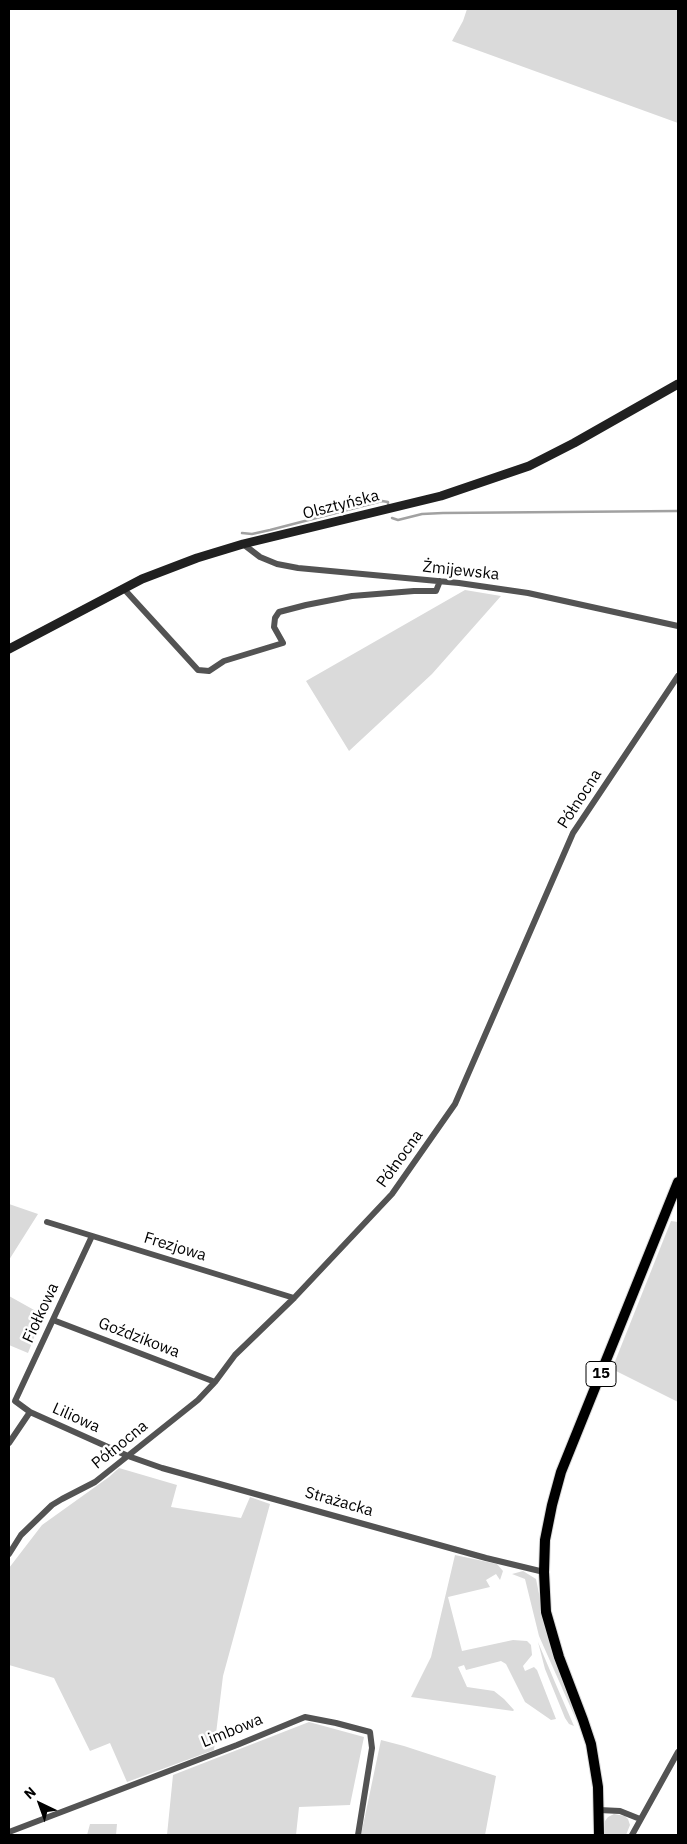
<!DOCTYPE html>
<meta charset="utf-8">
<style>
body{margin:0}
#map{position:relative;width:687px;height:1844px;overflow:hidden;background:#fff;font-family:"IBM Plex Sans",sans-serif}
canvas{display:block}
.frame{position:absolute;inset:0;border:10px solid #000;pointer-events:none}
.north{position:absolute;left:15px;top:1779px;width:50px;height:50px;-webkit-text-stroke:4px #fff;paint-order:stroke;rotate:318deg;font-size:14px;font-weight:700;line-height:20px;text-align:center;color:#000}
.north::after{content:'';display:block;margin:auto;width:18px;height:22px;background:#000;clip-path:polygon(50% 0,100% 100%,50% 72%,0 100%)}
</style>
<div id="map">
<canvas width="687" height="1844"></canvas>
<div class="frame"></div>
<div class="north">N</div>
</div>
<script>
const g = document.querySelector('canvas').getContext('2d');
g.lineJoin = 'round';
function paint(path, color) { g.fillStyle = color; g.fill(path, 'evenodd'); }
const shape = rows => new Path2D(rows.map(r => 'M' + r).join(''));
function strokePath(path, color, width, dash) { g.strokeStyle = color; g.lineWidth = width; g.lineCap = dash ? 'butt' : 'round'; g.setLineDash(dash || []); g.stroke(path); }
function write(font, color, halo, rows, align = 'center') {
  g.font = font + ' "IBM Plex Sans",sans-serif'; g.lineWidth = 5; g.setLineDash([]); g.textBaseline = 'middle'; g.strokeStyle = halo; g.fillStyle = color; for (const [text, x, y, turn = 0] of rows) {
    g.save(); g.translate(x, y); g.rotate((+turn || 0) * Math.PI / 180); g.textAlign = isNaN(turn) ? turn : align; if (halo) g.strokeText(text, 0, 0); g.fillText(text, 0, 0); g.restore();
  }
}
paint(shape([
 [467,9,678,9,678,123,452,41,463,21],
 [465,590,501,596,432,674,349,751,306,681],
 [9,1204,38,1214,9,1260],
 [671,1221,678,1222,678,1402,612,1369],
 [9,1296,43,1315,28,1353,9,1345],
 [119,1468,177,1485,171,1507,241,1518,250,1497,270,1504,223,1676,214,1750,127,1782,110,1743,90,1751,54,1678,9,1665,9,1568,42,1525,109,1477],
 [455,1555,497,1564,503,1571,500,1580,496,1574,486,1580,490,1587,448,1597,462,1651,513,1640,527,1641,531,1645,532,1655,523,1666,525,1671,534,1667,537,1670,556,1719,551,1720,525,1702,506,1664,501,1661,466,1670,464,1665,458,1667,467,1687,494,1691,504,1699,514,1710,513,1711,411,1697,431,1657],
 [523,1571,536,1579,549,1643,578,1724,539,1636,525,1579,512,1574],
 [538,1642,554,1680,574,1726,569,1724,565,1718,545,1669],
 [309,1722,364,1737,350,1805,299,1807,296,1835,167,1835,173,1775],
 [381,1740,404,1746,496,1776,485,1835,361,1835],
 [614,1814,625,1816,628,1819,630,1825,626,1835,604,1835,605,1821,608,1817],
 [90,1824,117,1824,116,1835,87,1835]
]), '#dadada');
strokePath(shape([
 [392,518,398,520,422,514,443,513,678,511],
 [242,533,252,534,270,530,382,501,388,502,388,504]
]), '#a1a1a1', 2.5);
const primary = shape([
 [599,1835,598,1787,591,1744,583,1720,559,1657,546,1612,544,1572,545,1540,552,1505,561,1472,678,1182]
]);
strokePath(primary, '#dbdbdb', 12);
strokePath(shape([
 [243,544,260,557,277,564,298,568,459,583,528,593,678,626],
 [124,589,198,670,209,671,224,661,283,643,274,627,275,618,279,612,306,605,352,596,414,591,436,591,440,581],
 [47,1222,294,1298],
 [92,1236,15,1401,30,1412,128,1456,162,1468,486,1558,544,1572],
 [53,1320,215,1382],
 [9,1443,30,1412],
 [9,1554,21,1535,52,1505,62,1499,95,1482,198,1400,215,1382,235,1355,294,1298,392,1194,455,1104,573,833,678,676],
 [599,1810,620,1811,640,1819],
 [9,1832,237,1745,305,1717,336,1723,370,1732,372,1748,358,1835],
 [632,1835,678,1752]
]), '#535353', 6);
strokePath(shape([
 [9,649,142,579,197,558,243,544,441,496,529,466,574,443,678,384]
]), '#202020', 9);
strokePath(primary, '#000', 10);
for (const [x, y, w] of [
 [601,1374,30]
]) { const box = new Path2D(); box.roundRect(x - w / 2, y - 12.5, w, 25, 4); g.fillStyle = '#fff'; g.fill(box); strokePath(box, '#000', 1); }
write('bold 15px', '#000', null, [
 ["15",601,1374]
]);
write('16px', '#000', '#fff', [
 ["Olsztyńska",341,505,-14],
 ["Żmijewska",461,571,6],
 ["Północna",580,799,-57],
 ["Północna",400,1159,-54],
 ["Frezjowa",175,1247,17],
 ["Fiołkowa",41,1313,-65],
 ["Goździkowa",139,1338,21],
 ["Liliowa",76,1418,24],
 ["Północna",120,1445,-39],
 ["Strażacka",339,1502,16],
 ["Limbowa",232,1731,-22]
]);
</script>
